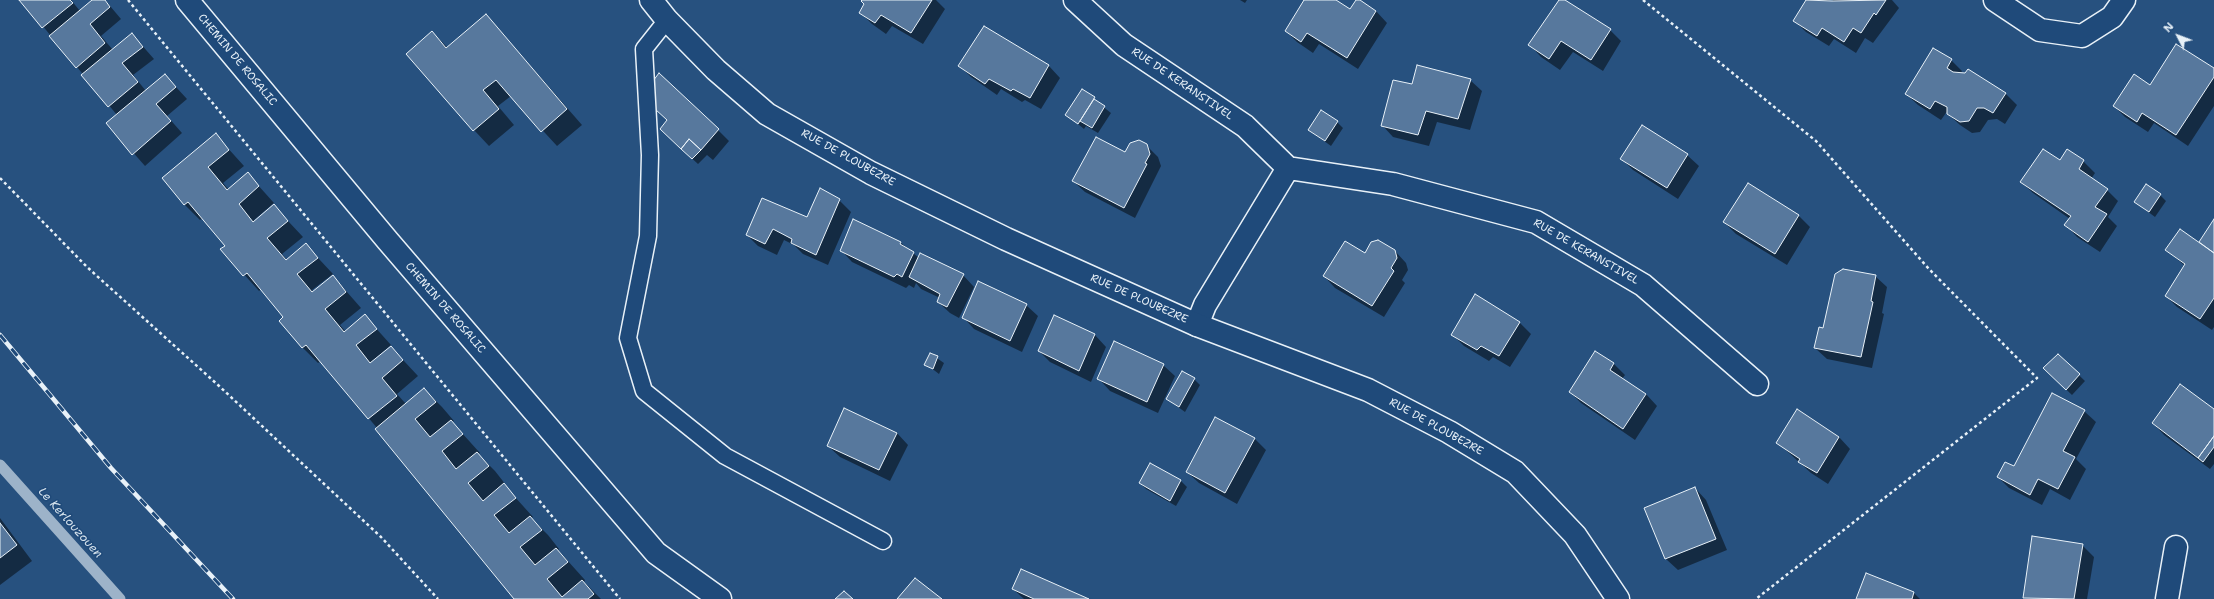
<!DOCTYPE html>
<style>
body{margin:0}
#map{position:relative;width:2214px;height:599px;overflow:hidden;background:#27517f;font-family:"Shantell Sans",sans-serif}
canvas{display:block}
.north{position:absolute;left:2158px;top:16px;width:40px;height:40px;-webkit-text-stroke:3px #1f4a7a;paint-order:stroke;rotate:312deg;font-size:11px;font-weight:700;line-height:16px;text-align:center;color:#e8f1f8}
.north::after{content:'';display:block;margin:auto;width:14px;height:18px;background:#e8f1f8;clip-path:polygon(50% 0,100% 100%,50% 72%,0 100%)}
</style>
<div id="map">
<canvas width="2214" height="599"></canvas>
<div class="north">N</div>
</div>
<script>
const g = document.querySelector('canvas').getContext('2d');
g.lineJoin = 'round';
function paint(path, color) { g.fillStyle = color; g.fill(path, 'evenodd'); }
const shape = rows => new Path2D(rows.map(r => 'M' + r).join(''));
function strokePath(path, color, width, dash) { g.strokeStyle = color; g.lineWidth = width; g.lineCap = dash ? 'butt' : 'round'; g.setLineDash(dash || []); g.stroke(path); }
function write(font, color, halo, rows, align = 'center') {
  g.font = font + ' "Shantell Sans",sans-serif'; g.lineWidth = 3; g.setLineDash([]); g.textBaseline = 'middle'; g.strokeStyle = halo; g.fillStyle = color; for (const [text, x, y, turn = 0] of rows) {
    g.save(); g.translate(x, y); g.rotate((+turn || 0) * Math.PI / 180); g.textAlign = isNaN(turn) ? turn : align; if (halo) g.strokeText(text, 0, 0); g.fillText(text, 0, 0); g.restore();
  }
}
paint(shape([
 [21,0,71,0,80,11,93,0,105,0,121,19,101,36,113,50,132,34,154,59,133,75,146,91,165,75,187,99,167,116,182,133,145,166,107,123,117,115],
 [863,0,936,0,945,9,923,44,892,26,886,34,872,24,861,13,865,4],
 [1240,0,1247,0,1245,3],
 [1305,0,1332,0,1351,10,1358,0,1376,11,1387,23,1358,69,1319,44,1313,53,1297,42,1286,31],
 [1560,0,1563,0,1610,30,1621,41,1603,71,1573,52,1560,70,1541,57,1530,45],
 [1807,0,1828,0,1832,2,1833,0,1892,0,1899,8,1873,43,1865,38,1856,53,1834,39,1829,46,1806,32,1795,21],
 [486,15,582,125,557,146,511,96,498,106,514,125,489,146,474,130,432,32,448,48],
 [985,27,1049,66,1060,78,1041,109,1025,100,1022,102,1001,89,997,95,971,77,959,65],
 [1951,60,1962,71,1961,73,2006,94,2017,105,2005,124,1997,119,1988,120,1980,132,1972,133,1960,125,1948,114,1948,110,1941,120,1918,105,1906,94],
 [2214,69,2214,106,2188,146,2154,123,2148,132,2125,117,2114,106,2150,86],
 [1470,80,1482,91,1470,130,1437,122,1429,146,1393,137,1382,125,1412,86],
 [1082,90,1111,113,1098,133,1086,126,1084,129,1067,115],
 [1337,122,1343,128,1331,146,1309,130],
 [718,130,729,141,713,160,707,155,698,164,672,140],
 [216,135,244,166,223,183,229,190,248,174,274,203,254,220,255,222,274,206,303,237,282,254,287,260,306,245,333,274,312,290,314,293,333,276,361,308,340,325,346,332,365,316,391,345,371,362,372,363,391,347,418,376,397,394,406,404,424,389,442,407,454,421,452,422,480,453,478,454,495,471,506,485,505,486,533,517,531,518,548,535,559,549,558,550,585,580,584,582,601,599,516,599,377,428,321,361,318,363,302,347,284,317,262,289,259,291,221,249,226,246,203,218,200,220,185,205,163,178],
 [1146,145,1158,157,1161,166,1135,218,1085,192,1073,181,1125,153],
 [2067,150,2083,161,2095,173,2091,179,2107,190,2118,201,2108,217,2117,226,2100,252,2077,237,2066,225,2070,219,2033,193,2021,182,2060,162],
 [1687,155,1699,166,1678,199,1633,170,1621,158],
 [1748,184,1799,216,1810,227,1787,265,1736,234,1724,222],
 [2160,195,2166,201,2155,217,2135,202],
 [839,200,851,212,828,265,803,254,794,245,784,240,777,255,758,246,747,235,808,218],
 [2214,221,2214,327,2212,330,2177,307,2166,296,2185,266,2167,250,2199,244],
 [901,243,919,258,963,275,974,287,959,318,950,313,938,302,940,298,921,289,916,283,914,288,909,285,906,288,852,262,841,250],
 [1395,251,1406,263,1408,270,1402,280,1405,283,1384,317,1335,288,1324,276,1365,254],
 [1875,276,1887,287,1882,313,1884,314,1872,368,1827,359,1815,348,1823,329],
 [1026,305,1038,316,1022,352,974,329,963,317],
 [1055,317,1095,335,1106,347,1091,382,1050,362,1039,351],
 [1519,322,1531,334,1510,367,1493,357,1489,361,1464,346,1453,335],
 [931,354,944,363,939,374,926,364],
 [2058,355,2085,381,2072,395,2050,374],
 [1613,363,1625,375,1622,379,1646,394,1657,406,1635,440,1581,403,1570,392],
 [1163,365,1175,376,1158,413,1110,391,1099,379],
 [1194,379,1200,385,1185,412,1167,399],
 [1798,410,1839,437,1850,449,1828,484,1811,473,1777,442],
 [2214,410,2214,464,2210,469,2164,435,2153,423],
 [2084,411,2096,422,2076,459,2086,469,2070,500,2050,489,2042,505,2009,488,1998,477,2015,468],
 [1216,418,1255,439,1266,450,1237,504,1199,483,1187,472],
 [897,433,908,445,890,481,840,457,828,446],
 [1150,465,1181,481,1187,487,1176,506,1146,489,1140,483],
 [1695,488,1706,500,1727,550,1678,570,1666,559,1645,508],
 [0,518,32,561,0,585],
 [2082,545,2094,557,2087,599,2024,598],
 [1866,574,1914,593,1920,599,1857,599],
 [1013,589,1087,599,1024,599]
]), '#0007');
strokePath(shape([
 [0,465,120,599]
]), '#9db3c9', 11);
const building = shape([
 [19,0,70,0,73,3,42,28,19,0],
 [92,0,105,0,110,7,90,24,105,43,76,68,49,36,92,0],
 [862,0,932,0,911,33,881,15,875,23,859,13,864,4,861,1,862,0],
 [1304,0,1336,0,1350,9,1356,0,1360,0,1376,11,1347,58,1307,33,1301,42,1285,31,1304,0],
 [1559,0,1565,0,1611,29,1591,60,1561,41,1549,59,1528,45,1559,0],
 [1806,0,1832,1,1886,0,1876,15,1874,13,1861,33,1853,28,1844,42,1822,28,1817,36,1793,21,1806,0],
 [486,14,567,109,541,132,496,80,483,90,499,109,473,131,406,54,432,31,446,48,486,14],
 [984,26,1049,65,1030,98,1013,89,1011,91,989,79,985,84,958,66,984,26],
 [132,33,143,47,122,63,138,82,108,107,81,75,132,33],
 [2176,44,2214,68,2214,77,2176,135,2142,113,2137,122,2113,106,2134,74,2150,85,2176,44],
 [1933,48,1952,59,1947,68,1953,72,1965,73,1968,69,2006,93,1993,113,1984,108,1977,108,1969,121,1960,122,1947,114,1947,107,1935,101,1930,109,1905,94,1933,48],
 [1417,65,1471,79,1458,119,1426,111,1418,135,1381,126,1393,80,1412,84,1417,65],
 [659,73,719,129,701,150,689,139,681,149,660,129,667,120,655,109,647,89,659,73],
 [165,74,176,87,156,104,171,121,132,155,106,123,165,74],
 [1082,89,1095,97,1078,124,1065,115,1082,89],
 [1094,99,1105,106,1092,128,1080,121,1094,99],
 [1321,110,1338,121,1325,141,1308,130,1321,110],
 [1642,125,1688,154,1667,188,1620,159,1642,125],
 [216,133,229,150,208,167,227,190,248,172,259,186,239,204,253,222,274,204,288,221,267,238,286,260,306,243,318,258,297,274,312,292,333,275,346,292,325,309,344,332,365,314,377,329,356,345,370,363,391,346,403,360,382,378,397,396,368,419,306,345,302,348,279,321,283,317,247,273,243,276,220,249,225,246,188,202,184,205,162,178,216,133],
 [1096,137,1125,152,1130,143,1139,140,1147,144,1150,154,1145,163,1147,164,1124,208,1072,181,1096,137],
 [689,139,701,150,692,159,681,149,689,139],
 [2043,149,2060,160,2067,149,2084,160,2079,169,2108,189,2095,207,2107,214,2088,242,2064,225,2071,216,2020,182,2043,149],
 [1748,183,1799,215,1775,254,1723,222,1748,183],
 [2146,184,2161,194,2149,212,2134,202,2146,184],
 [820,188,840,199,816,255,791,243,792,239,773,229,765,244,746,235,762,198,807,217,820,188],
 [853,219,901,242,900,244,914,252,902,277,897,274,894,277,840,251,853,219],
 [2214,219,2214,253,2199,242,2214,219],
 [2180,229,2214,253,2214,298,2200,319,2165,296,2185,264,2165,250,2180,229],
 [1378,240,1395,250,1397,258,1391,268,1394,271,1372,306,1323,276,1345,241,1365,253,1371,242,1378,240],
 [920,253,964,274,947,307,937,302,940,294,909,277,920,253],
 [1843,269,1876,275,1871,301,1873,302,1861,357,1814,348,1819,327,1823,328,1835,274,1843,269],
 [978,281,1027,304,1010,341,962,318,978,281],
 [1475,294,1520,322,1499,356,1481,346,1477,350,1451,335,1475,294],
 [1054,315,1095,334,1079,371,1038,351,1054,315],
 [1114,341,1164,364,1147,402,1097,379,1114,341],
 [1595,351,1614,363,1610,370,1646,394,1623,429,1569,392,1595,351],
 [930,353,938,356,933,369,924,365,930,353],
 [2058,354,2080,374,2066,390,2043,368,2058,354],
 [1182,371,1195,378,1179,407,1166,399,1182,371],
 [2180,384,2214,409,2214,436,2198,458,2152,423,2180,384],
 [424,388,436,402,415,419,430,437,451,420,463,434,442,451,456,469,477,452,489,466,468,483,483,501,504,483,516,498,494,515,509,533,530,516,542,530,520,547,535,565,556,548,568,562,547,579,562,597,582,580,594,594,588,599,514,599,375,429,424,388],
 [2052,393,2085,410,2063,451,2075,457,2058,489,2038,479,2030,495,1997,477,2005,462,2014,466,2052,393],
 [844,408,897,433,879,470,827,446,844,408],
 [1797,409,1839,437,1817,473,1798,462,1800,459,1776,443,1797,409],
 [1215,417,1255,438,1225,493,1186,472,1215,417],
 [2214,436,2214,447,2203,462,2198,458,2214,436],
 [1150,463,1181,480,1170,501,1139,483,1150,463],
 [1695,487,1716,539,1665,559,1644,508,1695,487],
 [0,523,17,545,0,558,0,523],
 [2032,536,2083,544,2074,599,2023,598,2032,536],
 [1021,569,1089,599,1034,599,1012,589,1021,569],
 [1866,573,1914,592,1912,599,1856,599,1866,573],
 [915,578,942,599,897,599,915,578],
 [844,591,853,599,835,599,844,591]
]);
paint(building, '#57789d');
strokePath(building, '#e8f1f8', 1);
const lane = shape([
 [667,20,644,49,650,155,648,236,628,338,644,391,725,456,883,541]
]);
const street = shape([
 [187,0,388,241,656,553,720,599],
 [1075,0,1124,45,1245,126,1288,168,1205,305,1197,325],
 [1995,0,2040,30,2082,36,2112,17,2124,0],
 [1288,168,1393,184,1536,222,1643,285,1757,384],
 [2167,599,2176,547]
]);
const secondary = shape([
 [651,0,667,20,716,70,767,114,871,173,1006,239,1197,325,1368,390,1449,432,1515,472,1575,535,1618,599]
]);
strokePath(lane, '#e8f1f8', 19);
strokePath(street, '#e8f1f8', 25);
strokePath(secondary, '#e8f1f8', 25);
strokePath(shape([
 [128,0,620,599],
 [1643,0,1816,141,1929,269,2037,378,1756,599],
 [0,178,87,267,218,385,381,537,438,599]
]), '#e8f1f8', 2.5, [3, 3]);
strokePath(lane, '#1f4a7a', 16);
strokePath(street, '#1f4a7a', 22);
strokePath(secondary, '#1f4a7a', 22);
const rail = shape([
 [0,335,111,468,233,599]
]);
strokePath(rail, '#e8f1f8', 4.5);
strokePath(rail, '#1f4a7a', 3, [9]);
write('11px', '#e8f1f8', '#1f4a7a', [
 ["CHEMIN DE ROSALIC",237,60,50],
 ["RUE DE KERANSTIVEL",1182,84,34],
 ["RUE DE PLOUBEZRE",848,158,29],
 ["RUE DE KERANSTIVEL",1586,252,30],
 ["RUE DE PLOUBEZRE",1139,299,24],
 ["CHEMIN DE ROSALIC",445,308,49],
 ["RUE DE PLOUBEZRE",1436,427,29]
]);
write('italic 12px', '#d5e2ec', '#1f4a7a', [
 ["Le Kerlouzouen",70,523,48]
]);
</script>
